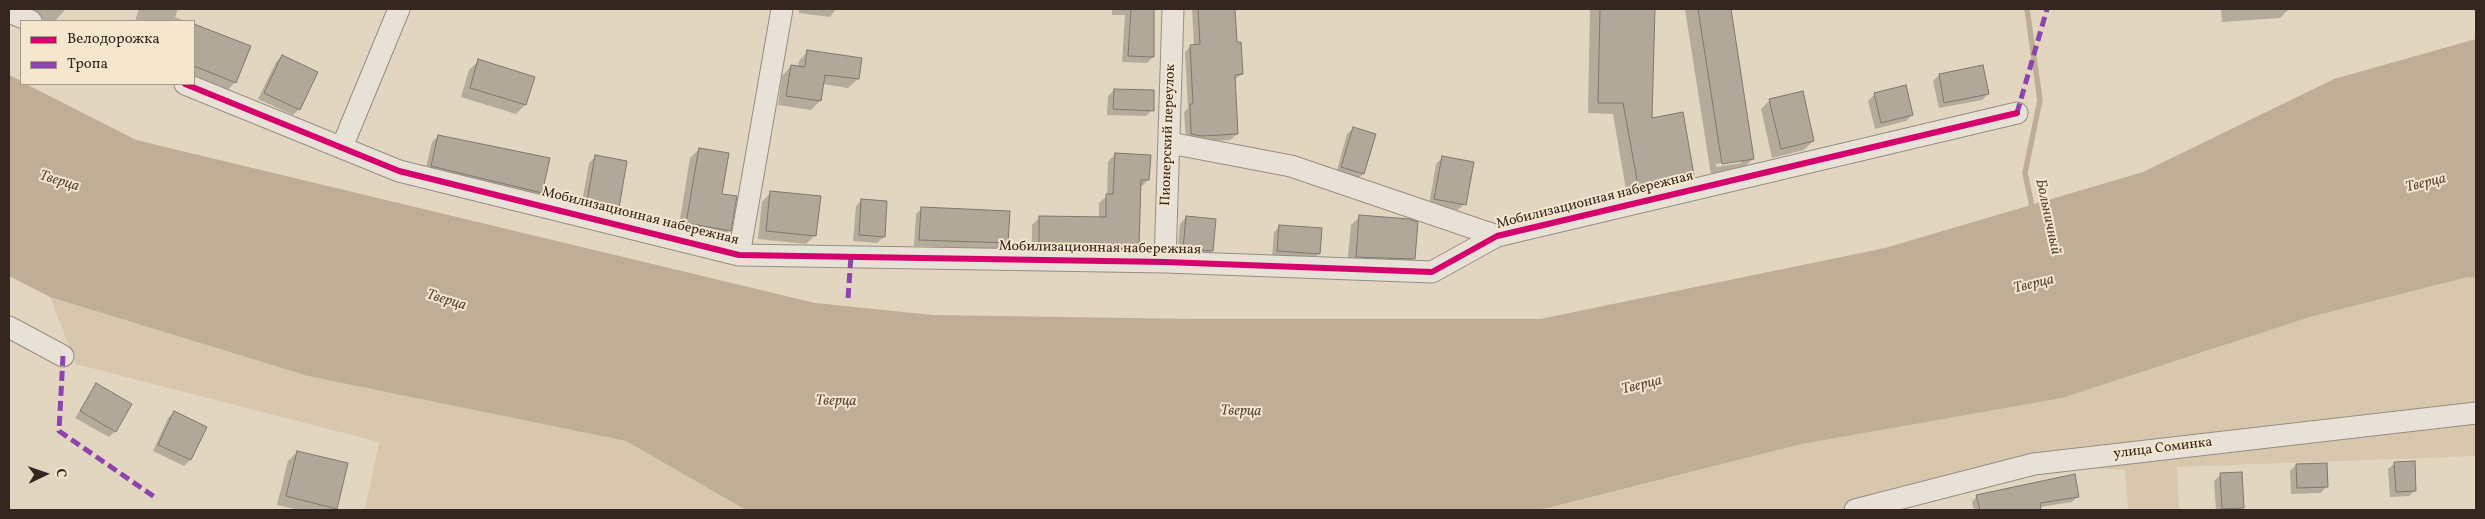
<!DOCTYPE html>
<meta charset="utf-8">
<style>
body{margin:0}
#map{position:relative;width:2485px;height:519px;overflow:hidden;background:#e2d6c1;font-family:Vollkorn,serif}
canvas{display:block}
.frame{position:absolute;inset:0;border:10px solid #352620;pointer-events:none}
.legend{position:absolute;left:20px;top:20px;width:175px;height:65px;box-sizing:border-box;background:#f5e6ce;border:1px solid #a89988;margin:0;padding:6px 9px;list-style:none;font-size:15px;color:#352620}
.legend li{display:flex;align-items:center;gap:10px;height:25px}
.legend b{width:25px;border:1px solid #a89988}
.north{position:absolute;left:20px;top:449px;width:50px;height:50px;-webkit-text-stroke:4px #f5e6ce;paint-order:stroke;rotate:87deg;font-size:14px;font-weight:700;line-height:20px;text-align:center;color:#352620}
.north::after{content:'';display:block;margin:auto;width:18px;height:22px;background:#352620;clip-path:polygon(50% 0,100% 100%,50% 72%,0 100%)}
</style>
<div id="map">
<canvas width="2485" height="519"></canvas>
<div class="frame"></div>
<ul class="legend">
<li><b style="height:6px;background:#d6006c"></b>Велодорожка</li>
<li><b style="height:6px;background:#8e44ad"></b>Тропа</li>
</ul>
<div class="north">С</div>
</div>
<script>
const g = document.querySelector('canvas').getContext('2d');
g.lineJoin = 'round';
function paint(path, color) { g.fillStyle = color; g.fill(path, 'evenodd'); }
const shape = rows => new Path2D(rows.map(r => 'M' + r).join(''));
function strokePath(path, color, width, dash) { g.strokeStyle = color; g.lineWidth = width; g.lineCap = dash ? 'butt' : 'round'; g.setLineDash(dash || []); g.stroke(path); }
function write(font, color, halo, rows, align = 'center') {
  g.font = font + ' Vollkorn,serif'; g.lineWidth = 4; g.setLineDash([]); g.textBaseline = 'middle'; g.strokeStyle = halo; g.fillStyle = color; for (const [text, x, y, turn = 0] of rows) {
    g.save(); g.translate(x, y); g.rotate((+turn || 0) * Math.PI / 180); g.textAlign = isNaN(turn) ? turn : align; if (halo) g.strokeText(text, 0, 0); g.fillText(text, 0, 0); g.restore();
  }
}
paint(shape([
 [2468,277,2476,278,2476,456,2177,467,2179,510,2128,510,2125,470,2034,464,1897,510,1517,510,1539,510,1802,444,2062,398,2310,317],
 [50,297,308,376,626,441,746,510,365,510,379,442,76,364]
]), '#d8c7ac');
paint(shape([
 [2476,39,2476,278,2468,277,2310,317,2062,398,1802,444,1539,510,746,510,626,441,308,376,50,297,9,276,9,75,21,81,21,84,26,84,136,140,815,303,933,315,1196,319,1540,319,1885,248,2143,172,2334,79]
]), '#bfad95');
paint(shape([
 [19,9,66,9,55,21,46,21],
 [139,9,178,9,175,17,185,21,135,21],
 [799,9,836,9,830,17,799,13],
 [1112,9,1153,9,1153,57,1147,63,1122,62,1125,15,1112,15],
 [1192,9,1234,9,1236,43,1242,74,1234,80,1237,134,1230,140,1195,142,1186,140,1184,112,1188,108,1185,52,1191,46,1194,46],
 [1590,9,1654,9,1651,119,1693,174,1682,185,1627,195,1613,114,1588,113],
 [1685,9,1729,9,1753,159,1741,170,1711,175],
 [1741,160,1741,163,1716,167,1716,164],
 [2221,9,2289,9,2280,18,2222,22],
 [194,25,250,47,235,82,226,92,194,79],
 [808,51,860,59,858,79,848,88,822,84,820,101,811,110,778,105,782,76,791,66,798,67,799,61],
 [282,56,299,109,293,115,258,99,276,62],
 [479,61,525,105,516,114,461,97,469,70],
 [1939,75,1988,94,1982,100,1939,108,1933,81],
 [1114,90,1152,110,1146,116,1107,115,1108,96],
 [1875,94,1912,115,1906,121,1875,129,1868,101],
 [1770,100,1813,141,1804,150,1772,158,1761,109],
 [1354,128,1374,135,1363,174,1357,180,1336,174,1347,134],
 [438,136,548,158,541,193,534,199,425,172,432,142],
 [699,149,721,195,729,230,720,239,678,232,690,158],
 [1115,154,1148,180,1141,187,1138,248,1130,256,1032,254,1032,225,1040,217,1099,218,1099,203,1107,196,1108,162],
 [595,157,618,207,612,214,581,208,589,163],
 [1443,157,1464,204,1458,210,1429,205,1436,164],
 [771,192,815,235,806,244,758,239,762,202],
 [862,200,884,237,877,243,853,241,856,206],
 [922,208,1007,243,1001,249,914,246,916,214],
 [1360,216,1414,258,1405,267,1347,265,1351,225],
 [1186,217,1212,251,1206,257,1177,255,1180,224],
 [1280,226,1319,253,1313,260,1272,257,1274,232],
 [96,385,115,431,109,437,75,418],
 [174,412,206,427,190,460,184,466,153,451,168,418],
 [297,452,336,508,334,510,299,510,277,505,288,461],
 [2395,463,2415,490,2409,496,2390,497,2388,469],
 [2296,465,2327,486,2321,493,2291,494,2290,471],
 [2221,474,2242,508,2240,510,2216,510,2214,481],
 [1977,496,2077,497,2072,502,2040,507,2040,510,1974,510,1972,502]
]), '#0003');
strokePath(shape([
 [2027,9,2040,100,2025,173,2033,211]
]), '#bfad95', 5.5);
const building = shape([
 [1131,9,1154,9,1154,57,1128,56,1131,9],
 [1198,9,1235,9,1237,42,1241,42,1243,74,1235,75,1238,134,1202,136,1191,134,1190,104,1193,104,1190,45,1200,44,1198,9],
 [1600,9,1655,9,1652,118,1683,112,1694,175,1638,185,1623,103,1598,103,1600,9],
 [1698,9,1731,9,1754,159,1722,164,1698,9],
 [194,24,251,46,236,83,194,66,194,24],
 [807,50,862,58,859,79,825,75,821,101,786,96,791,65,805,67,807,50],
 [282,55,318,72,300,110,264,93,282,55],
 [478,59,535,77,526,105,470,88,478,59],
 [1983,65,1989,94,1944,103,1939,74,1983,65],
 [1906,85,1913,115,1881,123,1874,93,1906,85],
 [1114,89,1154,90,1154,111,1113,109,1114,89],
 [1803,91,1814,141,1781,149,1769,99,1803,91],
 [1353,127,1376,134,1364,174,1341,167,1353,127],
 [438,135,550,158,542,193,431,166,438,135],
 [699,148,729,153,722,194,737,196,731,231,686,223,699,148],
 [1115,153,1151,155,1149,180,1141,180,1139,249,1039,247,1039,216,1106,217,1106,194,1113,194,1115,153],
 [595,155,627,161,619,208,587,202,595,155],
 [1442,156,1474,162,1466,205,1434,199,1442,156],
 [770,191,821,196,816,236,766,231,770,191],
 [861,199,887,201,885,237,859,235,861,199],
 [921,207,1010,211,1008,243,919,240,921,207],
 [1359,215,1409,219,1418,222,1415,259,1356,257,1359,215],
 [1186,216,1216,219,1213,251,1183,249,1186,216],
 [1279,225,1322,228,1320,254,1277,251,1279,225],
 [96,383,132,404,116,432,80,411,96,383],
 [174,411,207,427,191,460,158,445,174,411],
 [297,451,348,463,337,509,286,496,297,451],
 [2415,461,2416,491,2396,492,2394,462,2415,461],
 [2327,463,2328,487,2297,488,2296,464,2327,463],
 [2242,472,2244,508,2222,509,2220,473,2242,472],
 [2075,474,2079,497,2040,503,2041,510,1980,510,1976,495,2075,474]
]);
paint(building, '#b1a89a');
strokePath(building, '#7f776c', 1);
const street = shape([
 [9,12,31,21],
 [185,84,399,171,739,255,1165,262,1432,272,1497,236,2017,113],
 [1170,143,1291,166,1497,236],
 [342,147,399,9],
 [739,255,782,9],
 [1165,262,1173,9],
 [9,327,63,356],
 [1855,510,2034,464,2476,413]
]);
strokePath(street, '#978e82', 23);
strokePath(street, '#e7e1d7', 21);
strokePath(shape([
 [2017,113,2047,9],
 [848,298,851,256],
 [63,356,59,431,156,498]
]), '#8e44ad', 5, [10, 5]);
strokePath(shape([
 [185,84,399,171,739,255,1165,262,1432,272,1497,236,2017,113]
]), '#d6006c', 6);
write('14px', '#352620', '#f5e6ce', [
 ["Пионерский переулок",1169,135,-88],
 ["Мобилизационная набережная",1595,201,-14],
 ["Мобилизационная набережная",640,217,14],
 ["Мобилизационная набережная",1100,249,1],
 ["улица Соминка",2163,449,-7]
]);
write('italic 15px', '#5a493d', '#f5e6ce', [
 ["Тверца",59,182,17],
 ["Тверца",2426,184,-14],
 ["Больничный",2047,217,78],
 ["Тверца",2034,285,-14],
 ["Тверца",446,301,17],
 ["Тверца",1642,386,-14],
 ["Тверца",836,402,1],
 ["Тверца",1241,412,1]
]);
</script>
